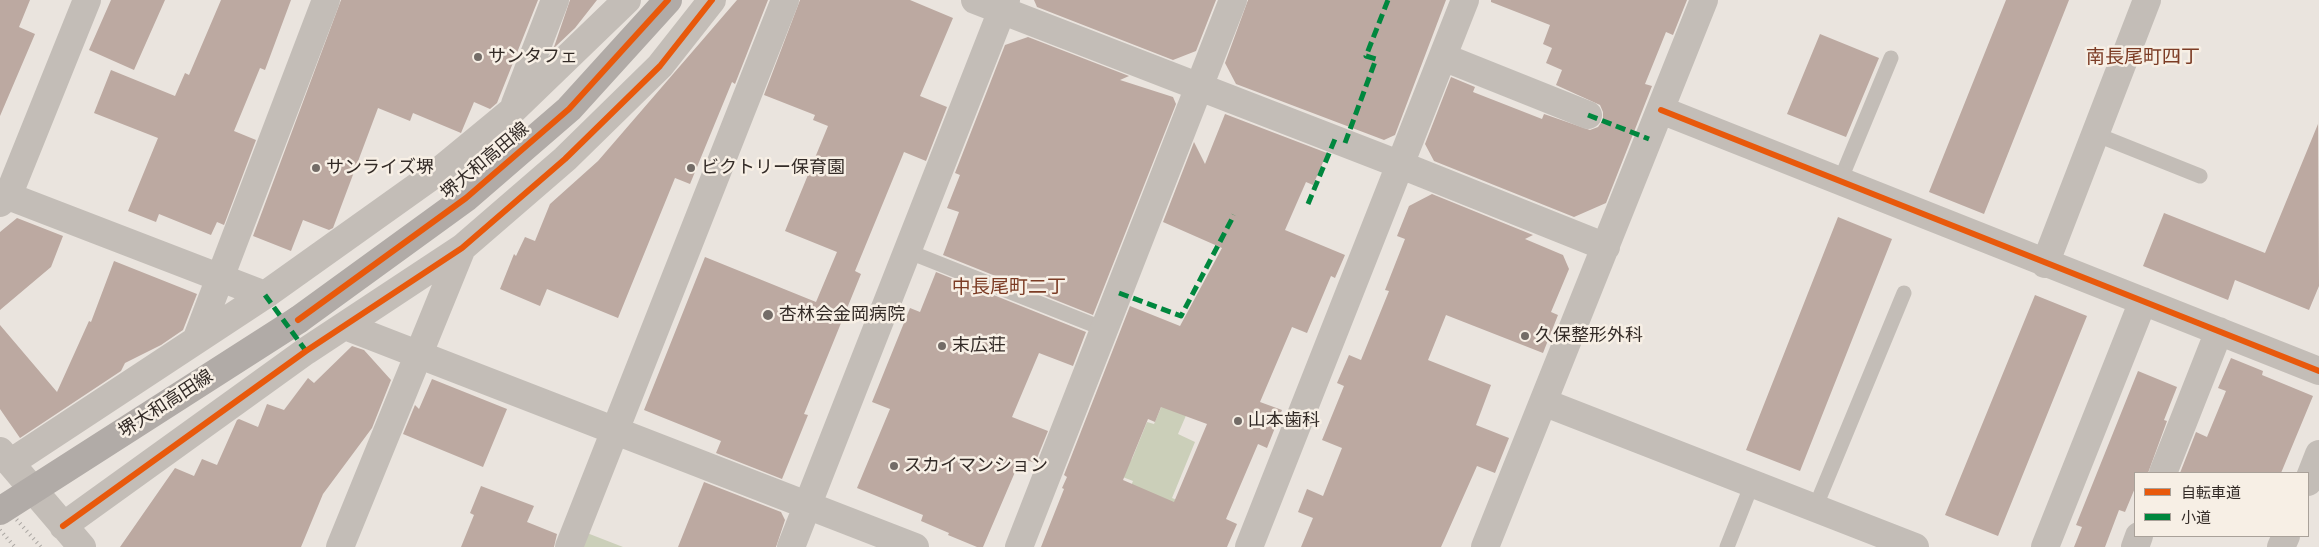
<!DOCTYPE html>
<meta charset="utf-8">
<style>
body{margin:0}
#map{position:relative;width:2319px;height:547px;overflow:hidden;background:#eae4de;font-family:"IBM Plex Sans","Noto Sans JP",sans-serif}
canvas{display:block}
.legend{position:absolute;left:2134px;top:472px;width:175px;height:65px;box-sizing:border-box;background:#f7efe5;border:1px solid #a9a199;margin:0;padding:6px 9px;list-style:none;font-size:15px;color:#332b27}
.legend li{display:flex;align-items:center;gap:10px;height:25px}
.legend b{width:25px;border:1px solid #a9a199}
</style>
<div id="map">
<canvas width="2319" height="547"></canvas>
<ul class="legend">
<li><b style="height:6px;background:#e8590c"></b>自転車道</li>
<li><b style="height:6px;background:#00873e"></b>小道</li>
</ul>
</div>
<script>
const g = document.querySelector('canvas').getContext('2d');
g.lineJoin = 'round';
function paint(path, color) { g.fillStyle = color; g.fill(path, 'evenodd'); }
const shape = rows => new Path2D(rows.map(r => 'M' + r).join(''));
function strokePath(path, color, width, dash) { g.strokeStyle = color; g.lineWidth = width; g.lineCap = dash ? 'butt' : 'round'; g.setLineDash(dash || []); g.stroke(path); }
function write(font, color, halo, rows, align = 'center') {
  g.font = font + ' "IBM Plex Sans","Noto Sans JP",sans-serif'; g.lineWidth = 5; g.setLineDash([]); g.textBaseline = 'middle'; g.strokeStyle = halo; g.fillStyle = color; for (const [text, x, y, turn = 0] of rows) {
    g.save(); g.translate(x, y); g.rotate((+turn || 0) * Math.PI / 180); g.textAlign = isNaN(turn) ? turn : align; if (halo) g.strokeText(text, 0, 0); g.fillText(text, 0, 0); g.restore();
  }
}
paint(shape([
 [1169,389,1194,397,1178,434,1195,442,1172,498,1177,500,1163,533,1119,514,1133,481,1115,474,1132,459,1147,422,1154,424],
 [587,533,623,547,581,547]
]), '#cbcfb9');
paint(shape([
 [0,0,30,0,19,27,35,34,0,116],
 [111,0,165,0,134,70,89,50],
 [221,0,291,0,265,70,260,68,234,131,256,140,224,225,217,222,211,235,159,214,156,222,128,211,158,138,94,113,111,70,175,96,185,73,189,75],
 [341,0,538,0,497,103,490,109,474,102,461,133,413,113,410,121,378,108,333,228,329,230,303,220,291,251,253,236],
 [570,0,597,0,575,28,555,47,554,47],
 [737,0,768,0,735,84,732,82,690,184,675,178,618,318,547,289,540,306,500,289,514,254,516,256,525,237,535,241,550,204,598,161],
 [800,0,910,0,953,18,920,96,947,107,926,161,904,152,855,271,861,274,804,414,808,415,782,479,716,453,721,441,644,410,705,257,816,302,837,252,785,231,828,126,813,120,815,115,764,95],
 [1034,0,1216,0,1196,51,1173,60,1037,7],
 [1248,0,1446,0,1395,135,1384,140,1236,84,1225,63],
 [1491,0,1687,0,1673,35,1666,32,1645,84,1652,86,1606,203,1574,217,1434,161,1425,144,1451,77,1475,87,1473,92,1542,119,1544,114,1590,130,1598,127,1603,120,1603,112,1600,105,1556,85,1562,70,1546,63,1552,48,1543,44,1550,25,1491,2],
 [2006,0,2069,0,1984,214,1929,192],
 [1820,34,1879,58,1846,137,1787,114],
 [1028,37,1129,76,1120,80,1173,97,1176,104,1093,315,943,255,959,212,947,208,960,175,955,173,1005,45],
 [1225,114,1327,153,1313,185,1306,182,1285,230,1345,255,1335,278,1331,276,1307,333,1292,327,1260,402,1282,410,1267,448,1258,444,1226,519,1237,524,1227,547,1041,547,1064,489,1062,488,1067,477,1064,475,1130,306,1180,326,1222,248,1163,222,1194,142,1205,164],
 [1161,407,1207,424,1174,502,1123,480,1148,419,1155,422],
 [2318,124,2319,286,2309,310,2235,280,2228,300,2143,266,2164,213,2265,253],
 [1432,194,1533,235,1525,239,1563,255,1569,269,1551,312,1558,315,1543,353,1446,315,1428,360,1491,385,1476,425,1509,438,1495,473,1477,466,1441,547,1301,547,1313,518,1298,512,1307,489,1323,496,1342,448,1322,440,1344,386,1337,383,1349,355,1361,360,1389,291,1385,290,1405,239,1397,236,1409,206],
 [1838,217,1892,239,1800,471,1746,450],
 [17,218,63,236,51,267,0,310,0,232],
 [114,261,197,294,183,330,161,345,125,363,121,371,20,438,0,409,0,325,57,392,89,321,91,322],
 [936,272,1086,332,1073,366,1039,353,1012,417,1048,431,1035,463,1021,458,983,547,977,547,948,535,949,533,921,521,923,515,857,488,890,409,872,402,910,308,920,312],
 [2035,295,2087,316,1998,536,1945,515],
 [352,346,364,350,391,380,372,428,323,494,301,547,120,547,175,468,194,476,202,459,217,465,237,420,239,419,258,427,267,404,284,410,308,378,314,383],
 [2231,358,2263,371,2262,375,2313,396,2281,473,2180,473,2196,432,2207,437,2226,391,2218,388],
 [2138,371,2177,387,2164,420,2167,421,2148,473,2135,473,2135,488,2125,512,2119,510,2105,547,2074,547,2082,527,2076,525],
 [432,379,507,409,483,467,403,434,415,405,419,409],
 [704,482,781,512,785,520,776,547,678,547],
 [481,486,534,506,527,522,557,534,554,547,461,547,474,515,470,513]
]), '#bca9a1');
strokePath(shape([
 [2095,134,2200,176],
 [1840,181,1891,58],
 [907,251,1104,329],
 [1815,508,1904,293],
 [1727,547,1752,484]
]), '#c3bdb7', 15);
strokePath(shape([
 [975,0,1401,165,1606,247],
 [1443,57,1588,115],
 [515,104,555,0],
 [1661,110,2319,371],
 [8,196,265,295],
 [0,203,8,196,87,0],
 [2045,264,2147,0],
 [345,326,915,547],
 [197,338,326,0],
 [1543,402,1915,547],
 [0,451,82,547],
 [10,463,265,295,439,171,513,110,627,0],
 [2163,473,2219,331],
 [2308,482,2319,454],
 [63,526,306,351,462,248,565,159,660,66,712,0],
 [340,547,462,248],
 [569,547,785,0],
 [791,547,1006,0],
 [1019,547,1233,0],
 [1249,547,1465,0],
 [1485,547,1704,0],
 [2045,547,2143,301],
 [2135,547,2139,536],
 [2281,547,2286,536]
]), '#c3bdb7', 28);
strokePath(shape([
 [298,320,466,198,569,109,668,0]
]), '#b1aba7', 28);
strokePath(shape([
 [0,501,41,547],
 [0,530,15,547]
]), '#aaa6a2', 4, [1, 4]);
strokePath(shape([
 [0,511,298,320]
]), '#b1aba7', 28);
strokePath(shape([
 [1588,115,1649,139],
 [1345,143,1376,59,1366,56,1388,0],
 [1308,204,1335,139],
 [1119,293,1181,316,1234,215],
 [265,295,306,351]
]), '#00873e', 5, [10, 5]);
strokePath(shape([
 [1661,110,2319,371],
 [298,320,466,198,569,109,668,0],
 [63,526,306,351,462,248,565,159,660,66,712,0]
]), '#e8590c', 6);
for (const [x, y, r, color] of [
 [478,57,5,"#736c67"],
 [316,168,5,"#736c67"],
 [691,168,5,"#736c67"],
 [768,315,6,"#736c67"],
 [1525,336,5,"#736c67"],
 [942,346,5,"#736c67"],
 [1238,421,5,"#736c67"],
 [894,466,5,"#736c67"]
]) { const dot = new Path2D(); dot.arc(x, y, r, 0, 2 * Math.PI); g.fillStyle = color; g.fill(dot); strokePath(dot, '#f7efe5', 2); }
write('18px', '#332b27', '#f7efe5', [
 ["サンタフェ",488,57],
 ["サンライズ堺",326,168],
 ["ビクトリー保育園",701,168],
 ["杏林会金岡病院",779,315],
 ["久保整形外科",1535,336],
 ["末広荘",952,346],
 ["山本歯科",1248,421],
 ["スカイマンション",904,466]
], 'left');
write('18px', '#332b27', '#f7efe5', [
 ["堺大和高田線",485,161,-40],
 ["堺大和高田線",166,404,-33]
]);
write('19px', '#7c3c25', '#f7efe5', [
 ["南長尾町四丁",2143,58],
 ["中長尾町二丁",1009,288]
]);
</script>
